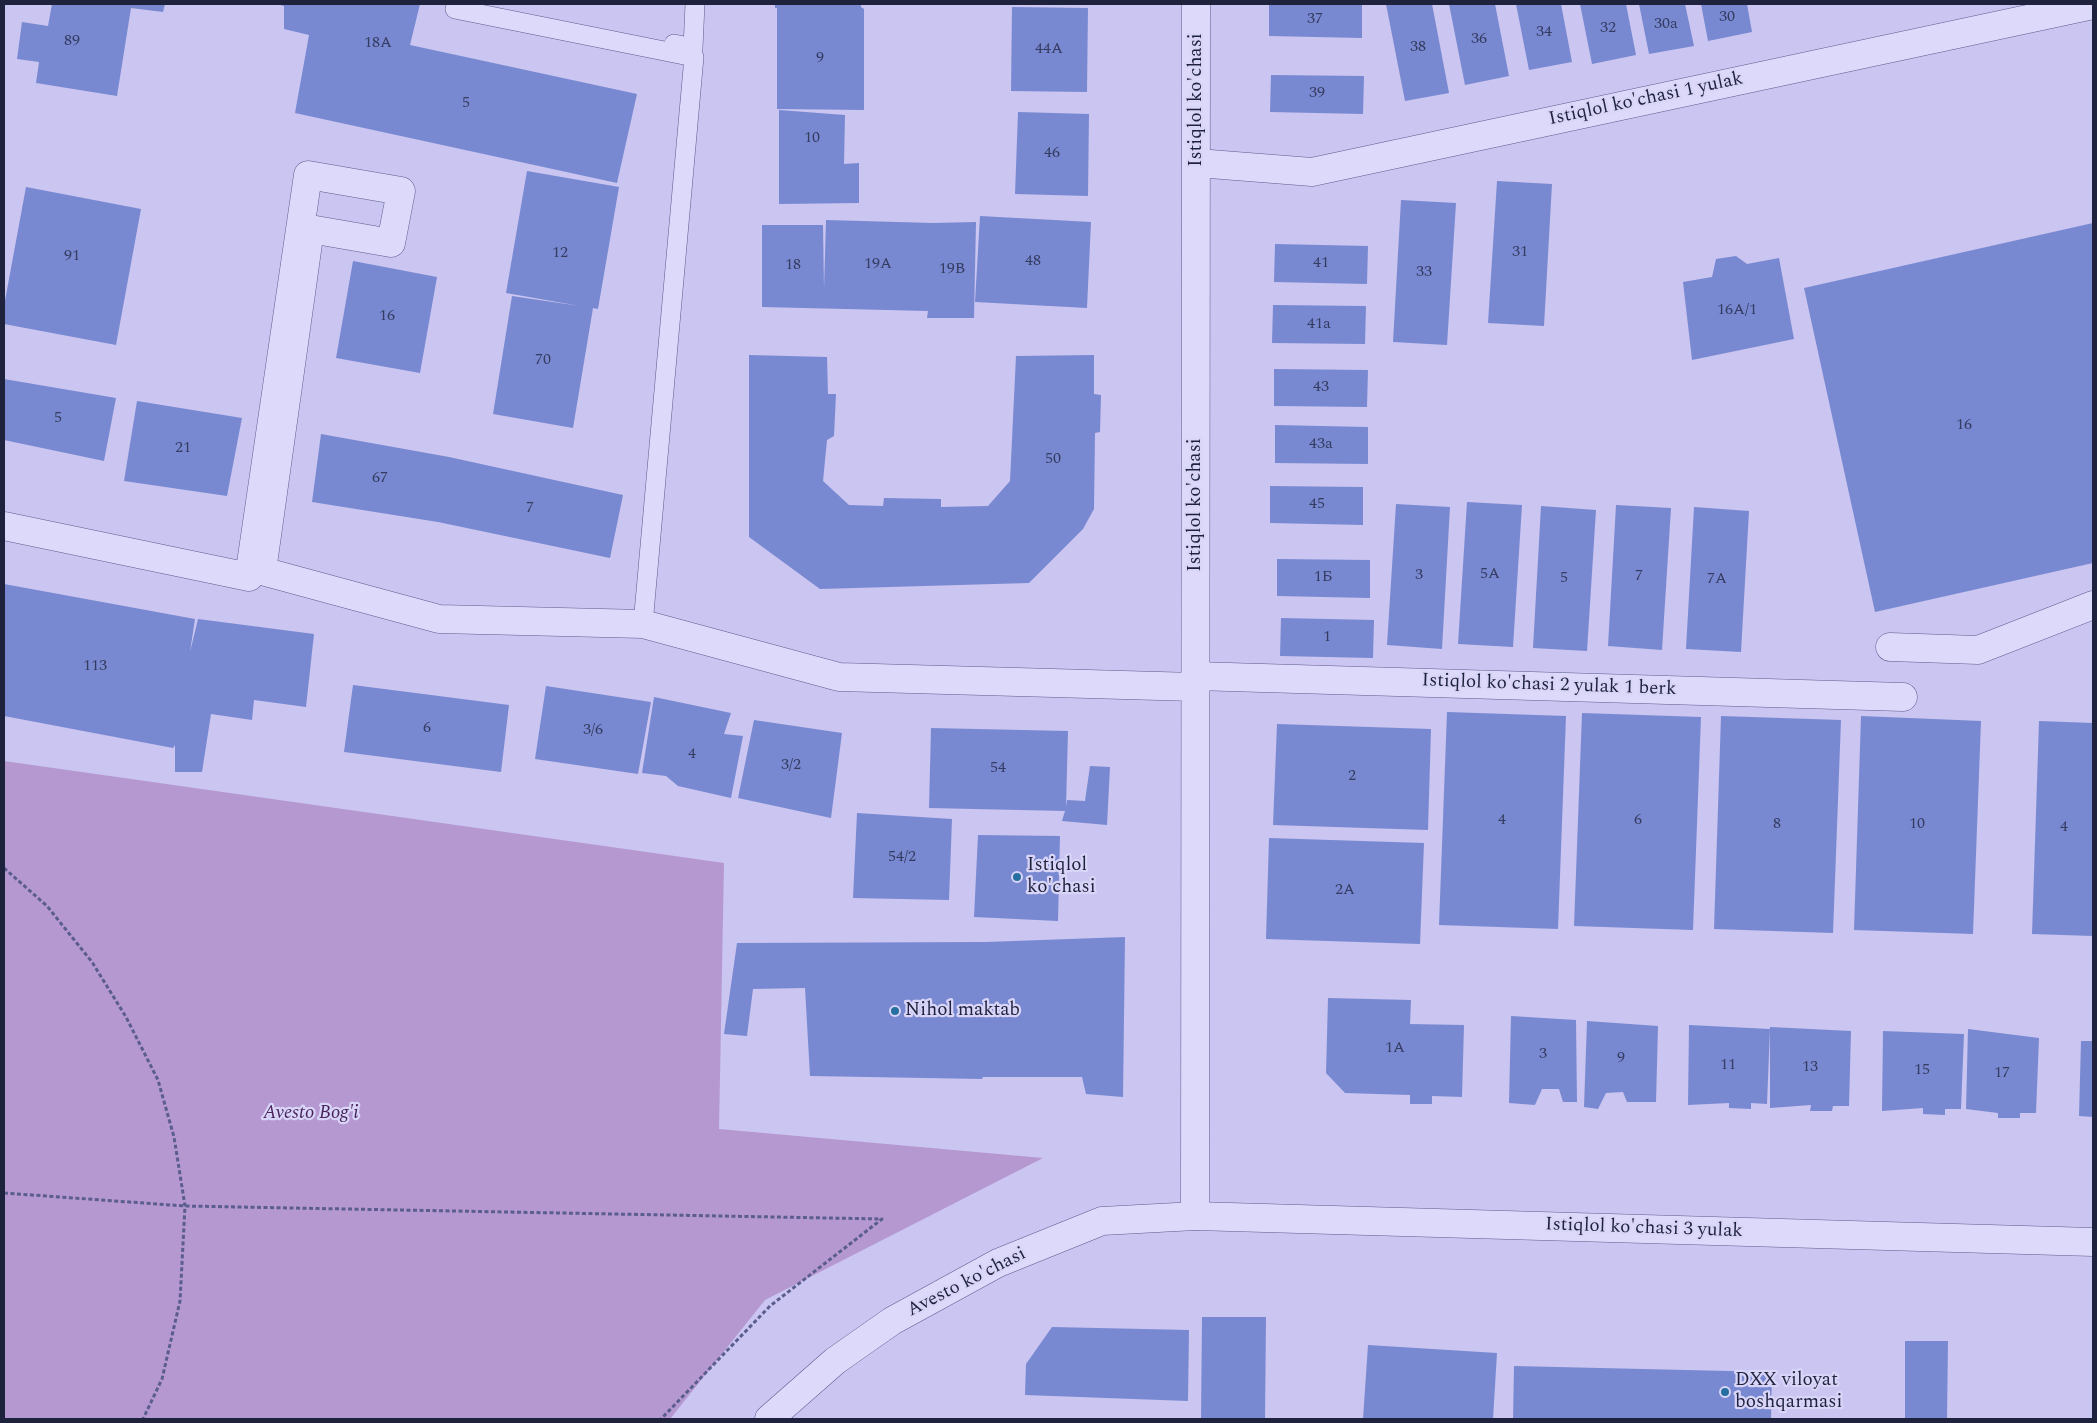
<!DOCTYPE html>
<meta charset="utf-8">
<style>
body{margin:0}
#map{position:relative;width:2097px;height:1423px;overflow:hidden;background:#cac5f1;font-family:Spectral,serif}
canvas{display:block}
.frame{position:absolute;inset:0;border:5px solid #1e223d;pointer-events:none}
</style>
<div id="map">
<canvas width="2097" height="1423"></canvas>
<div class="frame"></div>
</div>
<script>
const g = document.querySelector('canvas').getContext('2d');
g.lineJoin = 'round';
function paint(path, color) { g.fillStyle = color; g.fill(path, 'evenodd'); }
const shape = rows => new Path2D(rows.map(r => 'M' + r).join(''));
function strokePath(path, color, width, dash) { g.strokeStyle = color; g.lineWidth = width; g.lineCap = dash ? 'butt' : 'round'; g.setLineDash(dash || []); g.stroke(path); }
function write(font, color, halo, rows, align = 'center') {
  g.font = font + ' Spectral,serif'; g.lineWidth = 4.5; g.setLineDash([]); g.textBaseline = 'middle'; g.strokeStyle = halo; g.fillStyle = color; for (const [text, x, y, turn = 0] of rows) {
    g.save(); g.translate(x, y); g.rotate((+turn || 0) * Math.PI / 180); g.textAlign = isNaN(turn) ? turn : align; if (halo) g.strokeText(text, 0, 0); g.fillText(text, 0, 0); g.restore();
  }
}
paint(shape([
 [4,761,724,863,719,1129,1043,1158,765,1300,670,1419,4,1419]
]), '#b598d0');
paint(shape([
 [52,4,165,4,163,12,131,8,117,96,36,83,39,62,17,59,22,22,48,26],
 [277,4,420,4,410,45,637,94,617,183,295,113,309,35,284,29,284,6],
 [775,4,861,4,861,7,864,9,864,110,777,109,777,8,775,8],
 [1269,4,1362,4,1362,38,1269,36],
 [1386,4,1432,4,1449,93,1405,101],
 [1449,4,1495,4,1509,76,1465,85],
 [1516,4,1561,4,1572,62,1529,70],
 [1580,4,1626,4,1636,55,1592,64],
 [1639,4,1685,4,1694,46,1649,54],
 [1701,4,1747,4,1752,32,1708,41],
 [1012,7,1088,8,1087,92,1011,91],
 [1271,75,1364,76,1363,114,1270,112],
 [779,110,845,115,844,164,859,163,859,203,779,204],
 [1018,112,1089,114,1088,196,1015,194],
 [527,171,619,187,598,309,593,308,573,428,493,414,512,296,580,306,506,293],
 [1497,181,1552,184,1544,326,1488,323],
 [26,187,141,209,116,345,4,324,4,306],
 [1401,200,1456,203,1447,345,1393,342],
 [980,216,1091,222,1087,308,975,302],
 [826,220,933,223,976,222,974,318,927,318,928,311,762,307,762,225,823,225,824,289],
 [2093,223,2093,563,1875,612,1804,288],
 [1275,244,1368,246,1367,284,1274,282],
 [1736,256,1747,264,1779,258,1794,339,1692,360,1683,282,1712,277,1716,259],
 [353,261,437,277,420,373,336,358],
 [1273,305,1366,306,1365,344,1272,343],
 [749,355,827,357,828,394,836,394,834,436,827,440,823,481,849,505,883,506,884,498,941,499,941,507,988,506,1010,481,1016,356,1094,355,1094,394,1101,395,1100,432,1095,433,1094,509,1083,529,1029,583,820,589,749,537],
 [1274,369,1368,370,1367,407,1274,406],
 [4,379,116,398,104,461,4,440],
 [137,401,242,418,227,496,124,481],
 [1275,425,1368,427,1368,464,1275,463],
 [321,434,449,457,623,495,610,558,438,522,312,502],
 [1270,486,1363,487,1363,525,1270,523],
 [1467,502,1522,505,1513,647,1458,644],
 [1396,504,1450,507,1442,649,1387,645],
 [1616,505,1671,508,1662,650,1608,646],
 [1541,506,1596,510,1587,651,1533,648],
 [1694,507,1749,511,1741,652,1686,649],
 [1277,559,1370,560,1370,598,1277,596],
 [4,584,195,619,190,652,198,619,314,634,306,707,254,700,252,720,211,714,202,772,175,772,175,745,173,748,4,716],
 [1281,618,1374,620,1373,658,1280,656],
 [353,685,509,705,501,772,344,752],
 [546,686,651,702,638,774,535,759],
 [654,697,731,713,724,734,743,736,731,798,678,786,666,776,642,773],
 [1447,712,1566,716,1558,929,1439,925],
 [1582,713,1701,717,1693,930,1574,926],
 [1721,716,1841,720,1833,933,1714,929],
 [1861,716,1981,721,1973,934,1854,930],
 [754,720,842,733,831,818,738,798],
 [2039,721,2093,723,2093,936,2032,934],
 [1277,724,1431,729,1428,830,1273,825],
 [931,728,1068,731,1066,807,1067,800,1085,801,1090,766,1110,767,1107,825,1062,821,1065,811,929,808],
 [857,813,952,819,949,900,853,898],
 [978,835,1060,836,1058,921,974,917],
 [1269,838,1424,843,1420,944,1266,939],
 [1125,937,1123,1097,1086,1094,1082,1077,983,1077,982,1079,810,1076,805,988,753,989,747,1036,724,1034,737,943,986,942],
 [1328,998,1411,1000,1410,1024,1464,1025,1462,1097,1432,1096,1432,1104,1410,1104,1410,1095,1345,1093,1326,1073],
 [1511,1016,1576,1020,1577,1102,1563,1102,1559,1089,1542,1089,1535,1105,1509,1103],
 [1587,1021,1658,1026,1656,1102,1627,1102,1623,1092,1606,1093,1598,1109,1584,1107],
 [1689,1025,1770,1029,1767,1104,1751,1103,1751,1109,1729,1108,1729,1103,1688,1105],
 [1770,1027,1851,1031,1849,1106,1833,1106,1832,1111,1810,1111,1811,1105,1770,1108],
 [1968,1029,2039,1038,2036,1113,2020,1113,2020,1118,1998,1118,1998,1113,1966,1109],
 [1883,1031,1964,1034,1961,1109,1945,1109,1945,1115,1923,1114,1923,1108,1882,1111],
 [2081,1041,2093,1041,2093,1117,2079,1116],
 [1202,1317,1266,1317,1265,1419,1201,1419],
 [1052,1327,1189,1330,1188,1401,1025,1395,1026,1364],
 [1905,1341,1948,1341,1947,1419,1905,1419],
 [1368,1345,1497,1353,1493,1419,1363,1419],
 [1514,1366,1772,1372,1771,1419,1513,1419]
]), '#7989d1');
const service = shape([
 [457,4,455,9,694,57,643,624],
 [674,44,693,48,695,4]
]);
const minor = shape([
 [1197,163,1312,172,2093,5],
 [4,526,249,577,308,175,401,191,391,243,310,229,262,571,439,619,643,624,839,677,1195,687],
 [1890,647,1978,650,2093,605],
 [1195,676,1903,697],
 [1195,1216,1196,4]
]);
const tertiary = shape([
 [769,1419,835,1361,892,1321,998,1263,1102,1221,1195,1216,2093,1242]
]);
strokePath(service, '#5a5d8e', 20);
strokePath(minor, '#5a5d8e', 29);
strokePath(tertiary, '#5a5d8e', 29);
strokePath(shape([
 [4,868,47,906,92,962,126,1017,158,1080,174,1137,185,1206,180,1301,162,1379,143,1419],
 [4,1193,185,1206,882,1219,770,1306,661,1419]
]), '#5a5d8e', 3, [4, 2.5]);
strokePath(service, '#ddd9fb', 19);
strokePath(minor, '#ddd9fb', 28);
strokePath(tertiary, '#ddd9fb', 28);
for (const [x, y, r, color] of [
 [1017,877,5,"#2670a1"],
 [895,1011,5,"#2670a1"],
 [1725,1392,5,"#2670a1"]
]) { const dot = new Path2D(); dot.arc(x, y, r, 0, 2 * Math.PI); g.fillStyle = color; g.fill(dot); strokePath(dot, '#d9d5f8', 2); }
write('16px', '#353c62', null, [
 ["30",1727,18],
 ["37",1315,20],
 ["30a",1666,25],
 ["32",1608,29],
 ["34",1544,33],
 ["36",1479,40],
 ["89",72,42],
 ["18А",378,44],
 ["38",1418,48],
 ["44А",1049,50],
 ["9",820,59],
 ["39",1317,94],
 ["5",466,104],
 ["10",812,139],
 ["46",1052,154],
 ["31",1520,253],
 ["12",560,254],
 ["91",72,257],
 ["48",1033,262],
 ["41",1321,264],
 ["19A",878,265],
 ["18",793,266],
 ["19B",952,270],
 ["33",1424,273],
 ["16A/1",1737,311],
 ["16",387,317],
 ["41a",1319,325],
 ["70",543,361],
 ["43",1321,388],
 ["5",58,419],
 ["16",1964,426],
 ["43a",1321,445],
 ["21",183,449],
 ["50",1053,460],
 ["67",380,479],
 ["45",1317,505],
 ["7",530,509],
 ["5A",1490,575],
 ["3",1419,576],
 ["7",1639,577],
 ["1Б",1323,578],
 ["5",1564,579],
 ["7A",1717,580],
 ["1",1327,638],
 ["113",95,667],
 ["6",427,729],
 ["3/6",593,731],
 ["4",692,755],
 ["3/2",791,766],
 ["54",998,769],
 ["2",1352,777],
 ["4",1502,821],
 ["6",1638,821],
 ["8",1777,825],
 ["10",1917,825],
 ["4",2064,828],
 ["54/2",902,858],
 ["2A",1345,891],
 ["1A",1395,1049],
 ["3",1543,1055],
 ["9",1621,1059],
 ["11",1728,1066],
 ["13",1810,1068],
 ["15",1922,1071],
 ["17",2002,1074]
]);
write('19px', '#1e223d', '#d9d5f8', [
 ["Istiqlol ko'chasi",1197,100,-90],
 ["Istiqlol ko'chasi 1 yulak",1646,100,-12],
 ["Istiqlol ko'chasi",1196,505,-90],
 ["Istiqlol ko'chasi 2 yulak 1 berk",1549,686,2],
 ["Istiqlol ko'chasi 3 yulak",1644,1229,2],
 ["Avesto ko'chasi",967,1283,-27]
]);
write('19px', '#1e223d', '#d9d5f8', [
 ["Istiqlol",1027,866],
 ["ko'chasi",1027,888],
 ["Nihol maktab",905,1011],
 ["DXX viloyat",1735,1381],
 ["boshqarmasi",1735,1403]
], 'left');
write('italic 19px', '#48245b', '#d9d5f8', [
 ["Avesto Bog'i",311,1114]
]);
</script>
